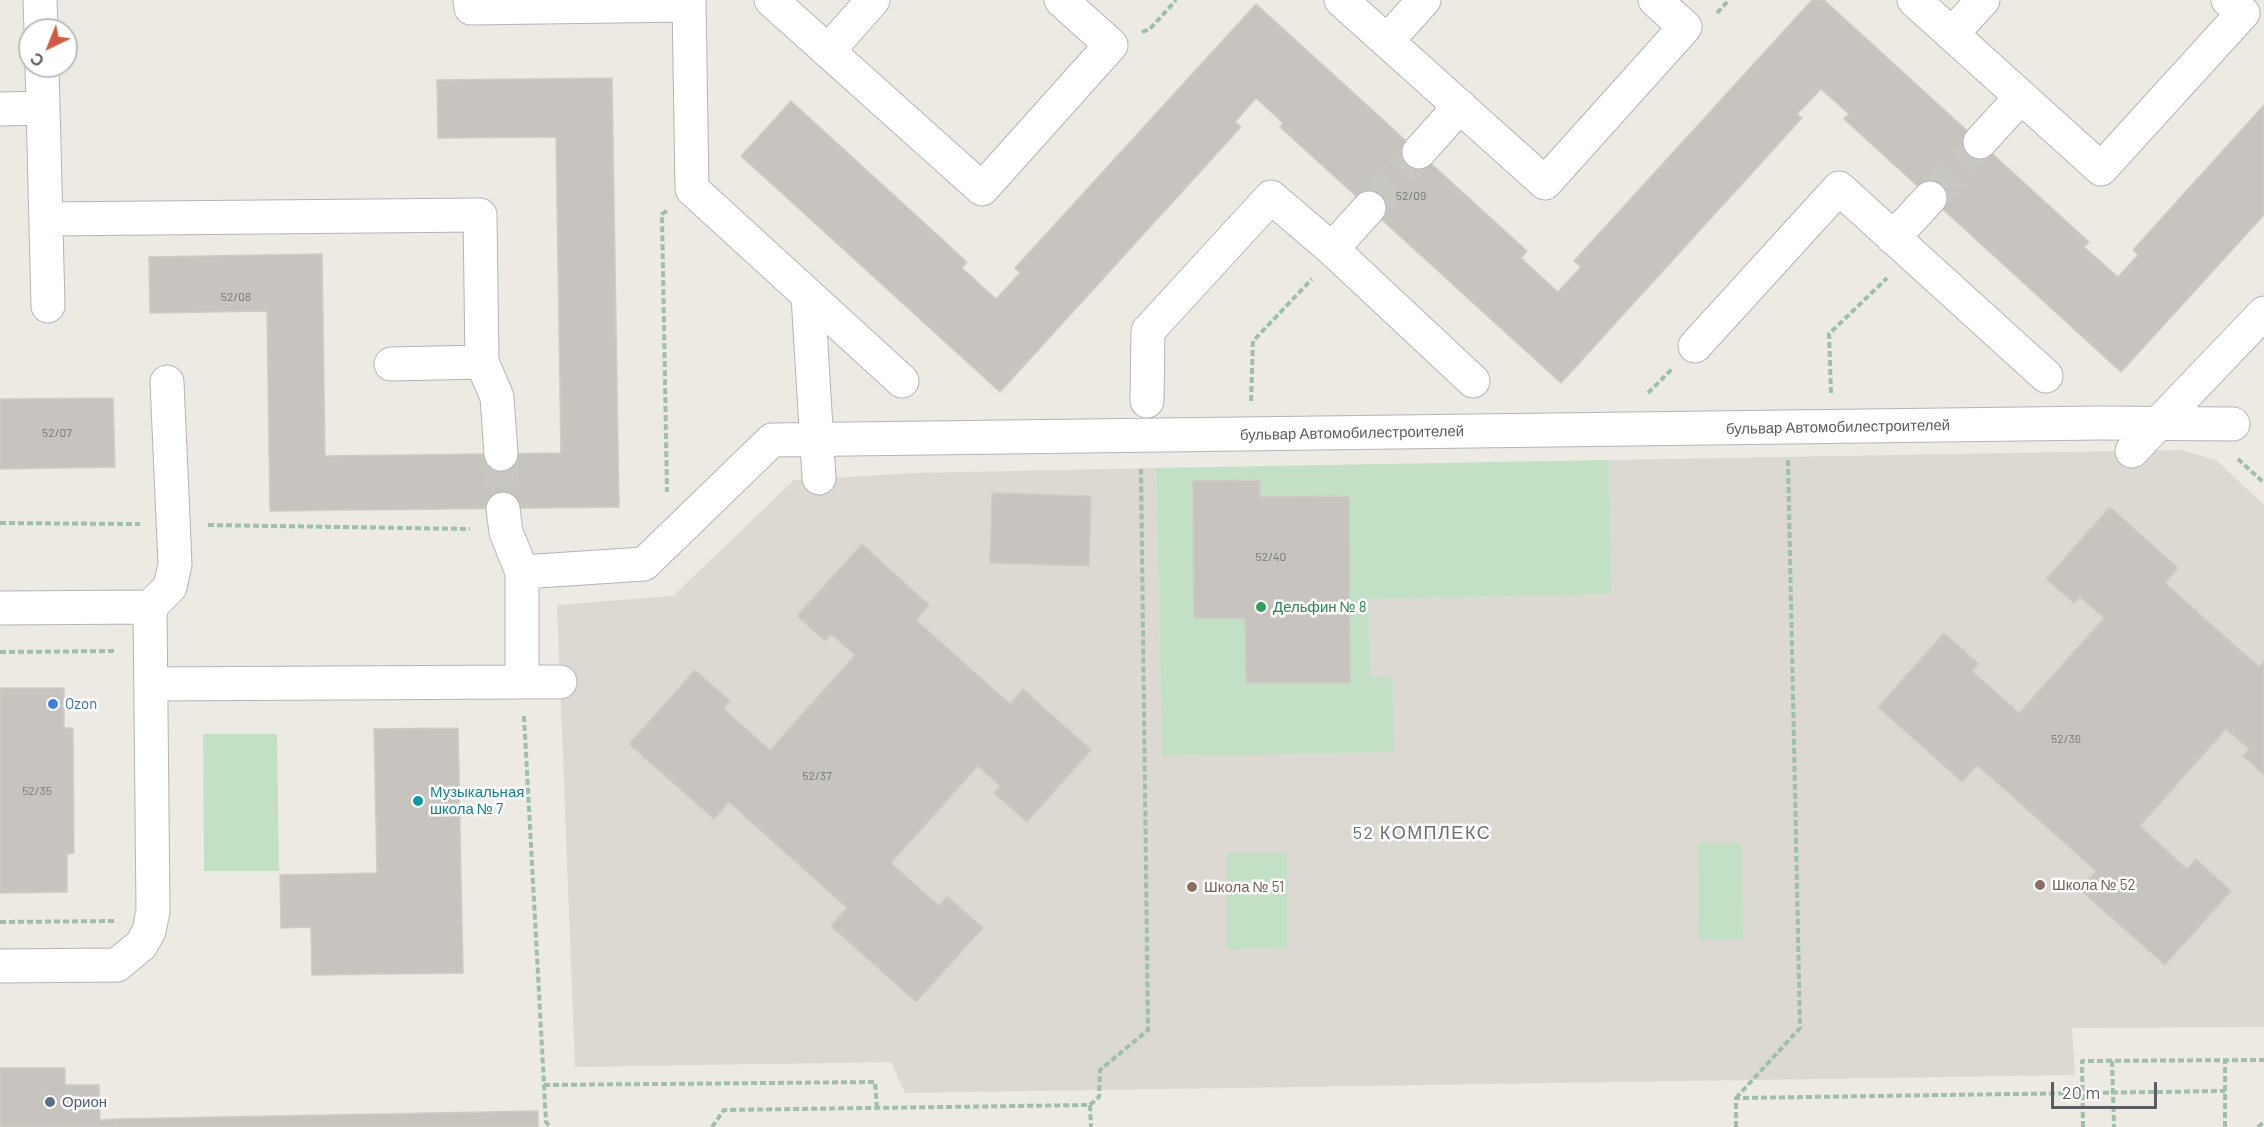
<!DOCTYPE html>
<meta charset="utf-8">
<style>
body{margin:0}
#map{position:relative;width:2264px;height:1127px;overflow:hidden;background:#eceae3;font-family:Barlow,sans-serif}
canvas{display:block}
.north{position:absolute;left:18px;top:18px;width:60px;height:60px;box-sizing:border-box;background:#fff;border:2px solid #bdbec0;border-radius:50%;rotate:223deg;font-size:16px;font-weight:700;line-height:24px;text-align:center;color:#5b5d61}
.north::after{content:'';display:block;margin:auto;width:21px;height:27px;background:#d35a41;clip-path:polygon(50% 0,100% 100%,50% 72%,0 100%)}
.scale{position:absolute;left:2051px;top:1082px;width:106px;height:27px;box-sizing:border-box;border:3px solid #5b5d61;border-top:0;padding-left:8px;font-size:18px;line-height:21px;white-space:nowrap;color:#5b5d61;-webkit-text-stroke:4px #fff;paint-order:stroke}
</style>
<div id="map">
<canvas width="2264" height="1127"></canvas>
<div class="north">С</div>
<div class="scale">20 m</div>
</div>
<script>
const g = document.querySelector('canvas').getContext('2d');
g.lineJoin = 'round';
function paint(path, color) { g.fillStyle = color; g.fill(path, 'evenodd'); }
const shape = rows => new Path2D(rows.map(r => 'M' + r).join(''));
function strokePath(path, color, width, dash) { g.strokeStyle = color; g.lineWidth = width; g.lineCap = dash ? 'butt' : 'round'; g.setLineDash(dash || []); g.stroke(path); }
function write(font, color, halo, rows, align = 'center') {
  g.font = font + ' Barlow,sans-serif'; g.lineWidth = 5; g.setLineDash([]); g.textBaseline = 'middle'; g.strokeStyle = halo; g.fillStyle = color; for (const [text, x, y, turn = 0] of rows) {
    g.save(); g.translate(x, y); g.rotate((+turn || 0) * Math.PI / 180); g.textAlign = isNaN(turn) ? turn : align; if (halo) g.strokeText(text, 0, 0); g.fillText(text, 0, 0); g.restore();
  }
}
paint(shape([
 [2181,450,2216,460,2264,505,2264,1027,2072,1028,2075,1075,905,1093,891,1062,575,1067,557,605,673,596,794,480,917,473,1156,468,1162,755,1393,752,1393,678,1371,678,1369,615,1363,614,1362,599,1612,594,1609,460]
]), '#dbd9d1');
paint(shape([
 [1609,460,1612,594,1363,599,1363,614,1369,614,1371,677,1393,678,1394,752,1162,756,1156,468],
 [203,734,277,734,279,871,204,871],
 [1698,843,1742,843,1743,940,1699,940],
 [1227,853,1287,853,1287,948,1227,949]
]), '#c2e0c5');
const building = shape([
 [1812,0,1824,0,2089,242,2084,247,2118,277,2138,255,2133,250,2264,105,2264,215,2121,372,1844,119,1849,114,1821,89,1797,114,1802,118,1561,383,1280,127,1283,123,1256,98,1235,122,1241,127,1000,392,741,156,791,101,967,262,962,268,996,299,1020,273,1015,268,1256,4,1527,251,1521,258,1558,292,1581,267,1574,261,1812,0],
 [612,78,619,507,270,511,267,311,150,313,149,257,322,254,325,456,561,453,556,137,438,138,437,80,612,78],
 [113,398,115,467,0,469,0,399,113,398],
 [1260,480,1260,497,1349,496,1350,683,1246,683,1245,618,1194,618,1193,481,1260,480],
 [992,493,1091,496,1089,566,990,563,992,493],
 [2110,507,2178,568,2165,583,2259,667,2264,661,2264,775,2243,756,2249,749,2226,729,2140,826,2187,869,2196,859,2231,891,2165,965,2079,889,2096,871,1977,765,1962,782,1878,707,1944,633,1979,664,1972,671,2019,713,2104,618,2080,597,2074,603,2046,579,2110,507],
 [862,544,929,605,916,620,1010,704,1023,689,1091,750,1027,822,994,793,1000,786,978,766,891,863,939,906,947,896,983,928,916,1002,831,926,847,908,729,802,714,819,629,744,695,670,730,701,724,709,770,750,855,655,831,634,825,641,797,616,862,544],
 [0,688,64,688,64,728,73,728,74,853,67,854,67,892,0,893,0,688],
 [458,728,463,973,312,975,311,927,281,928,280,875,377,873,374,729,458,728],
 [0,1068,65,1068,65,1085,99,1085,100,1120,117,1119,117,1127,0,1127,0,1068],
 [538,1111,538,1127,117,1127,117,1119,538,1111]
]);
paint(building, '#c7c4bf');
strokePath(building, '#cfccc2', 1.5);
strokePath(shape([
 [1930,198,1980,142],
 [1369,208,1419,152],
 [501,454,503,509]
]), '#c8c7c2', 33, [33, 16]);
const minor = shape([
 [40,0,41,30],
 [470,0,471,8,689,5],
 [689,0,692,189,902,381],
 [771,0,982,189,1111,45,1061,0],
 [1341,0,1545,183,1685,27,1655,0],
 [1914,0,2101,169,2243,13,2228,0],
 [1952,34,1983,0],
 [1387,41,1424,0],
 [828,51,873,0],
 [42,66,48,306],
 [0,109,43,108],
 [1980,142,2021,97],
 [1419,152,1460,106],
 [46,219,480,215,482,362,391,364],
 [1893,238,1930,198],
 [1332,249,1369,208],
 [808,295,819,478],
 [1695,346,1839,188,2046,376],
 [482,362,497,397,501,454],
 [1147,401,1148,331,1271,197,1332,249,1473,381],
 [2132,451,2264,313],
 [522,572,644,564,772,440,2100,423,2233,424],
 [150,607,170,587,175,564,167,382],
 [0,608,150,607,153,911,149,931,141,945,117,965,0,966],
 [522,682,560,682],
 [151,684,522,682,522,572,506,532,503,509]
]);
strokePath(minor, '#b3b4b8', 35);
strokePath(shape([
 [1717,13,1729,0],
 [1142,32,1150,29,1176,0],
 [667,211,662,214,667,492],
 [1648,393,1672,369],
 [1831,393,1829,334,1887,278],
 [1251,401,1253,341,1312,279],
 [2238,459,2264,483],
 [0,523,140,524],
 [208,525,470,529],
 [0,652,117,651],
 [524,716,546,1122,550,1127],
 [0,922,116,921],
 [2112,1061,2114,1127],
 [544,1085,875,1082,877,1108],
 [1736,1098,1800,1028,1788,460],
 [1090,1105,1099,1097,1100,1070,1148,1030,1141,469],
 [712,1127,724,1110,1090,1105,1091,1127],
 [1736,1127,1736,1098,2225,1091],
 [2083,1127,2082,1061,2264,1060],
 [2225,1127,2225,1059],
 [2258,1127,2264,1122]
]), '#9cc0a9', 4, [6, 3]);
strokePath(minor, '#fff', 33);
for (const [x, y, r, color] of [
 [1261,607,6,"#2e9e5b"],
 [53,704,6,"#3f7fe0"],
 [418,801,6,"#0f9aa8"],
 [2040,885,6,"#8d6e63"],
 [1192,887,6,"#8d6e63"],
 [50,1102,6,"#5c6f8a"]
]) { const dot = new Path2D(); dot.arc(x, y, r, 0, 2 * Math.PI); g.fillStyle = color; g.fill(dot); strokePath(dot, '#fff', 2); }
write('12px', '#767778', null, [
 ["52/09",1411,196],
 ["52/08",236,297],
 ["52/07",57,433],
 ["52/40",1271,557],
 ["52/36",2066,739],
 ["52/37",817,776],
 ["52/35",37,791]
]);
write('15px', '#5b5d61', '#fff', [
 ["бульвар Автомобилестроителей",1838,427,-1],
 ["бульвар Автомобилестроителей",1352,433,-1]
]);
write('15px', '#27864d', '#fff', [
 ["Дельфин № 8",1273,607]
], 'left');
write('15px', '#366cbe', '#fff', [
 ["Ozon",65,704]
], 'left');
write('15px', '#0d838f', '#fff', [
 ["Музыкальная",430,792],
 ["школа № 7",430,809]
], 'left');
write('15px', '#785e54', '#fff', [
 ["Школа № 52",2052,885],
 ["Школа № 51",1204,887]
], 'left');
write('15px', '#4e5e75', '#fff', [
 ["Орион",62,1102]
], 'left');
g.letterSpacing = '1.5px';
write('18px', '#6c6f73', '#fff', [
 ["52 КОМПЛЕКС",1422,833]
]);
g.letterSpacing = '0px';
</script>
